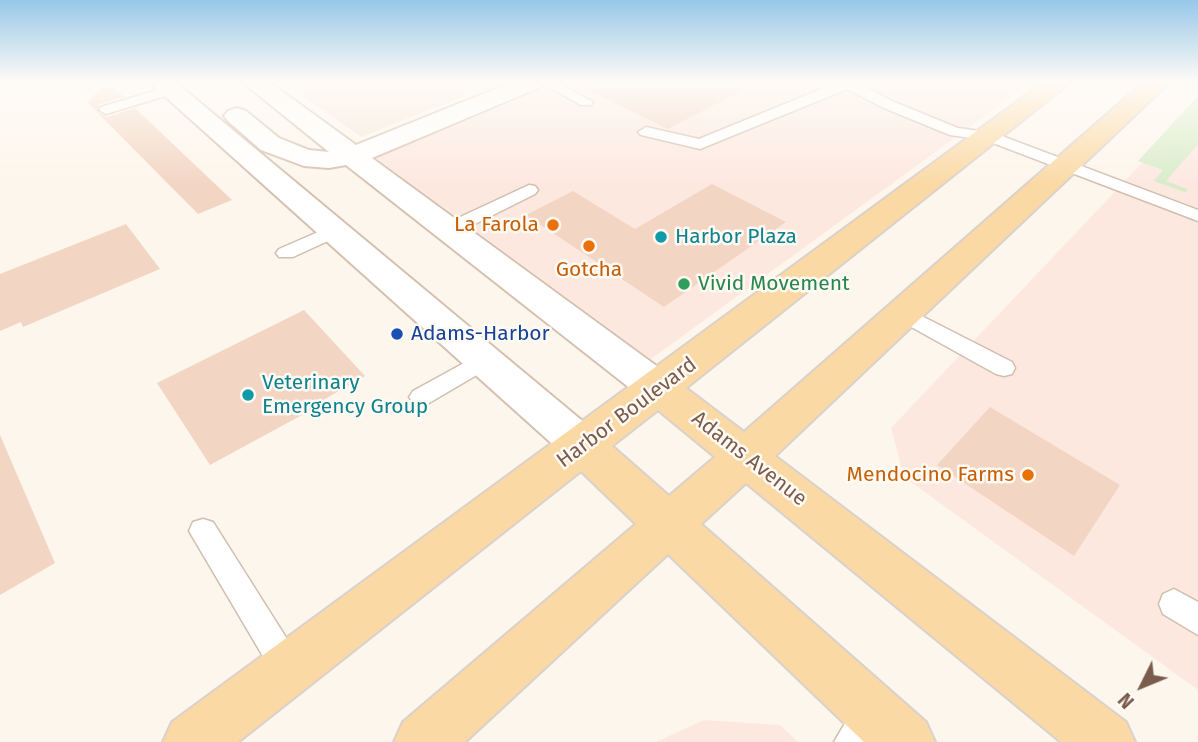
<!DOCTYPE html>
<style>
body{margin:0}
#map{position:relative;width:1198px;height:742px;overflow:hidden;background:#fdf6ec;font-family:"Fira Sans",sans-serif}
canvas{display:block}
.north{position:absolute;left:1107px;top:651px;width:70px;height:70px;-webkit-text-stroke:5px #fffaf3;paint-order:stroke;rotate:227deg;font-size:19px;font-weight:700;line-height:28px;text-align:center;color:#7a5c4d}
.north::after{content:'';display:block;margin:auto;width:24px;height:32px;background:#7a5c4d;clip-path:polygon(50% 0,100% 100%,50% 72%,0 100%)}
</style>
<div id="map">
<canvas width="1198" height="742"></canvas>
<div class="north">N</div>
</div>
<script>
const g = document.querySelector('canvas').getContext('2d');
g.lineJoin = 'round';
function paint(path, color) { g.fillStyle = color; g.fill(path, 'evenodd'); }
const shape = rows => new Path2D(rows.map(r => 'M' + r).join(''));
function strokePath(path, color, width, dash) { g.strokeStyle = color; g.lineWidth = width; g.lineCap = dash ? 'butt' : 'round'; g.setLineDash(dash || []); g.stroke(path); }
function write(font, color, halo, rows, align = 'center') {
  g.font = font + ' "Fira Sans",sans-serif'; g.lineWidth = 5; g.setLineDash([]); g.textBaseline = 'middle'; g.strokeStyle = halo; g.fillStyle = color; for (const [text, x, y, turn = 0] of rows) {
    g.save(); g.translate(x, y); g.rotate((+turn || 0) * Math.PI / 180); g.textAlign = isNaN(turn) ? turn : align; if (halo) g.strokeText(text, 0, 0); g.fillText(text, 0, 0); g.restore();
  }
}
paint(shape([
 [282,81,503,81,361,137]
]), '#f5e8da');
paint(shape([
 [562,81,1033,81,651,359,376,158],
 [1198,104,1198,690,904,477,891,428],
 [704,720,780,725,798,742,656,742]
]), '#fde8e0');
paint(shape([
 [1198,96,1198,144,1166,181,1187,189,1187,193,1154,181,1163,170,1138,161]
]), '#d8ecc9');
paint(shape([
 [570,81,760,81,668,129],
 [107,82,124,97,100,104,98,112,107,117,135,108,232,200,198,214,87,102],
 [712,184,786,222,664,307,526,215,573,191,635,229],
 [126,224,160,269,23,327,21,322,0,331,0,274],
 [304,310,365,376,311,407,313,409,210,465,157,383],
 [990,407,1120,485,1074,556,937,465],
 [0,435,55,563,0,595]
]), '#f3d5c3');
const lane = shape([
 [538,81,555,81,593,102,591,105,581,105,538,81],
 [841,81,860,81,858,83,894,102,958,128,994,133,1198,210,1198,221,985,140,950,135,884,108,847,89,700,149,641,135,638,132,646,127,699,139,841,81],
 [170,86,175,87,175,93,106,114,99,110,101,107,170,86],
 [529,185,535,186,538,190,535,194,457,233,443,233,441,229,443,225,529,185],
 [334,225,341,227,343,231,341,235,293,257,279,257,276,253,279,249,334,225],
 [904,307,1012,362,1015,368,1012,374,1004,376,996,374,897,319,893,314,897,309,904,307],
 [484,352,492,354,495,360,492,366,429,403,421,406,413,403,409,397,413,391,484,352],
 [203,519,213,522,299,658,304,669,299,680,288,685,277,680,189,531,193,522,203,519],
 [1174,589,1198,602,1198,635,1163,614,1159,604,1163,594,1174,589],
 [871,694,883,699,888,711,871,742,834,742,859,699,871,694]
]);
const secondary = shape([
 [148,81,174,81,598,434,604,446,598,458,583,463,568,458,148,81],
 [241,81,268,81,356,145,515,81,547,81,543,86,372,158,673,378,679,389,673,400,659,404,645,400,346,165,329,168,304,166,261,150,228,121,224,116,228,111,237,108,246,111,279,138,309,150,329,152,241,81]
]);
const primary = shape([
 [1045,81,1072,81,686,388,744,432,1145,81,1171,81,775,456,1126,722,1135,742,1061,742,746,483,701,524,926,722,935,742,864,742,668,554,465,742,394,742,403,722,636,524,581,471,238,742,163,742,172,722,1045,81],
 [658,410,715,457,669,496,612,446,658,410]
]);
strokePath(lane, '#d1beb0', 3);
strokePath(secondary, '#d6c0b0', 4);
strokePath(primary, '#dad1cd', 4);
paint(lane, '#fff');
paint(secondary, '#fff');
paint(primary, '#fbd9a5');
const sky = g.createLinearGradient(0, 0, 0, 185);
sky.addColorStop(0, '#97c7e8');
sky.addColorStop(0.44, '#fefbf6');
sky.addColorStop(1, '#fefbf600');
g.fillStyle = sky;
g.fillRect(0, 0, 1198, 185);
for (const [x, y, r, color] of [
 [553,225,7,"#e8710a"],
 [661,237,7,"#0f9aa8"],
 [589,246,7,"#e8710a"],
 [684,284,7,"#2e9e5b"],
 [397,334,7,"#1a4fb4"],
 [248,395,7,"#0f9aa8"],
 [1028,475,7,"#e8710a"]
]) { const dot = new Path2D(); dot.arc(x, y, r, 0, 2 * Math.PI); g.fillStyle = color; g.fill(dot); strokePath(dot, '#fffaf3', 2.5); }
write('21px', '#c56008', '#fffaf3', [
 ["La Farola",539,225],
 ["Gotcha",589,270,"center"],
 ["Mendocino Farms",1014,475]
], 'right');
write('21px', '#0d838f', '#fffaf3', [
 ["Harbor Plaza",675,237],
 ["Veterinary",262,383],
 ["Emergency Group",262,407]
], 'left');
write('21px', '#27864d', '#fffaf3', [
 ["Vivid Movement",698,284]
], 'left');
write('21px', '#164399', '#fffaf3', [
 ["Adams-Harbor",411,334]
], 'left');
write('21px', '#7a5c4d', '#fffaf3', [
 ["Harbor Boulevard",627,413,-37],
 ["Adams Avenue",749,459,38]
]);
</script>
